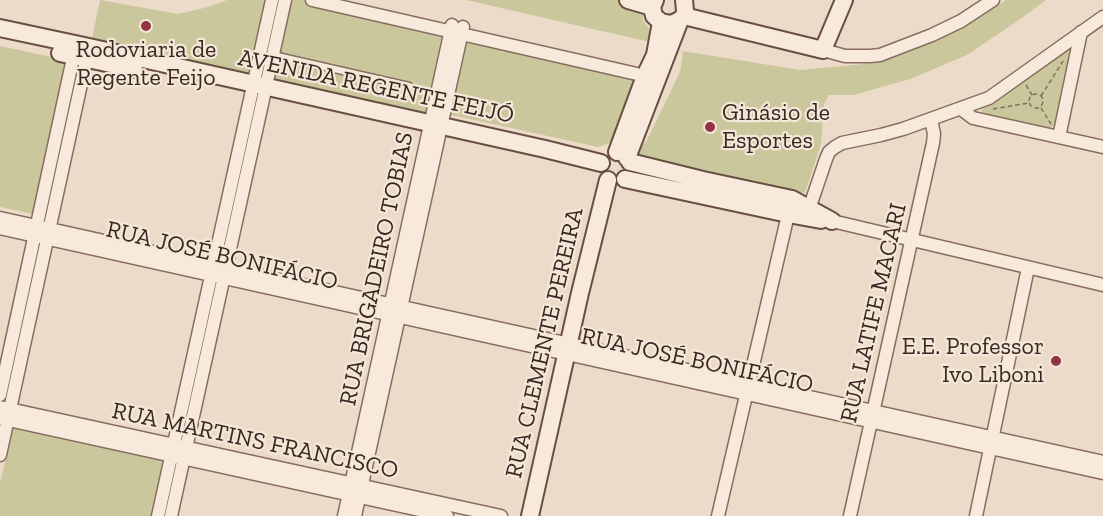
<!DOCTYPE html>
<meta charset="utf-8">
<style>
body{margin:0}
canvas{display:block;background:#ecdbc9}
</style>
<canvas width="1103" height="516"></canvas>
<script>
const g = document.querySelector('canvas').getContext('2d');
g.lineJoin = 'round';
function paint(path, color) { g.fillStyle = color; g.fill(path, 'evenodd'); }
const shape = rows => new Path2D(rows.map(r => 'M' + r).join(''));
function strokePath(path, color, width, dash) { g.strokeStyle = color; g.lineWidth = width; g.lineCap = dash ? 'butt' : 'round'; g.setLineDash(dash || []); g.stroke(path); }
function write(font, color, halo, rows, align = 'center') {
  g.font = font + ' "Zilla Slab",serif'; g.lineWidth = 4.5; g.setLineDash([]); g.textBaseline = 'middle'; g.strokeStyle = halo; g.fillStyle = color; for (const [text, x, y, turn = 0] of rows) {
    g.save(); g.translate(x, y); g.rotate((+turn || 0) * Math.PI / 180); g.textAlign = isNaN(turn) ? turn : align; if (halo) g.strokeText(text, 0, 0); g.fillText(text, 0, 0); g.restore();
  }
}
paint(shape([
 [100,0,178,14,208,7,227,0,272,0,253,84,91,44],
 [285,0,312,0,450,31,430,123,266,87],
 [466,0,642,0,643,20,650,30,650,42],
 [1006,0,1046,0,1016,22,967,55,910,79,854,95,829,95,824,104,821,144,805,193,636,161,633,149,646,142,680,72,683,51,800,70,874,63,966,26],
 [465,38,639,76,613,140,607,144,598,147,447,114],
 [0,46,66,60,33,214,0,207],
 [1067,51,1071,52,1055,124,1051,128,983,115,981,108],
 [14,423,168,457,155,516,0,516,0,483]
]), '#cac79d');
const lane = shape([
 [273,55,409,86]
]);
const street = shape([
 [312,0,650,77],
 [823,50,845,56,870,56,880,55,932,35,961,21,993,0],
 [961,109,973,118,1103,147],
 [1059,137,1081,32],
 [807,215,826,159,829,152,835,147,842,143,881,135,903,129,989,98,1103,17],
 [0,218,1103,462],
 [832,221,1103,285],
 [0,228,1103,473],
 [0,395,75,49],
 [0,407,501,516],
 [0,418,447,516],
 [0,455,88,52],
 [158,516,272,0],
 [171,516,285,0],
 [344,516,452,25],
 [355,516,463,27],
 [718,516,790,206],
 [850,516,933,143,934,134,931,119],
 [976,516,1028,268]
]);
const secondary = shape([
 [628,0,652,7],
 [655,0,652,7,654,16,661,22,671,24,680,20,684,16,685,11,684,0],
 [684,16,823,50,844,0],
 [0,28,89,47,545,149,601,163],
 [60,53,134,69],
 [617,152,645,76,655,55,661,22],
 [627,158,680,20],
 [630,162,703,180,792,199,832,221],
 [625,179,788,214,821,220],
 [530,516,580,293,608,180]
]);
strokePath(lane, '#876d5f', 9);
strokePath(street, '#876d5f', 15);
strokePath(secondary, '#694e42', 20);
strokePath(shape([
 [1026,85,1032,95],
 '1029 101a7 7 0 1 1 14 0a7 7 0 1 1-14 0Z',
 [1041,96,1063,61],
 [1041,108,1051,124],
 [993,109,1029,103]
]), '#876d5f', 1.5, [4.5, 3]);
strokePath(lane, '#f7eadc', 6);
strokePath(street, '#f7eadc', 12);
strokePath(secondary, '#f7eadc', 16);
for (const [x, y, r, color] of [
 [146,26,6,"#933346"],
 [710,127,6,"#933346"],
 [1056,361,6,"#933346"]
]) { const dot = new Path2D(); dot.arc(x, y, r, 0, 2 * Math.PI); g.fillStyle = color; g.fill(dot); strokePath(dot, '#f4e7d8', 2); }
write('24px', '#392821', '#f4e7d8', [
 ["Rodoviaria de",146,50],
 ["Regente Feijo",146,78],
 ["Ginásio de",722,113,"left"],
 ["Esportes",722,141,"left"],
 ["E.E. Professor",1044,347,"right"],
 ["Ivo Liboni",1044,375,"right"]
]);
write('24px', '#392821', '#f4e7d8', [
 ["AVENIDA REGENTE FEIJÓ",376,87,12],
 ["RUA JOSÉ BONIFÁCIO",222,256,13],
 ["RUA BRIGADEIRO TOBIAS",377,269,-78],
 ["RUA LATIFE MACARI",874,313,-77],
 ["RUA CLEMENTE PEREIRA",545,343,-77],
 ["RUA JOSÉ BONIFÁCIO",697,361,12],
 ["RUA MARTINS FRANCISCO",255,441,12]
]);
</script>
